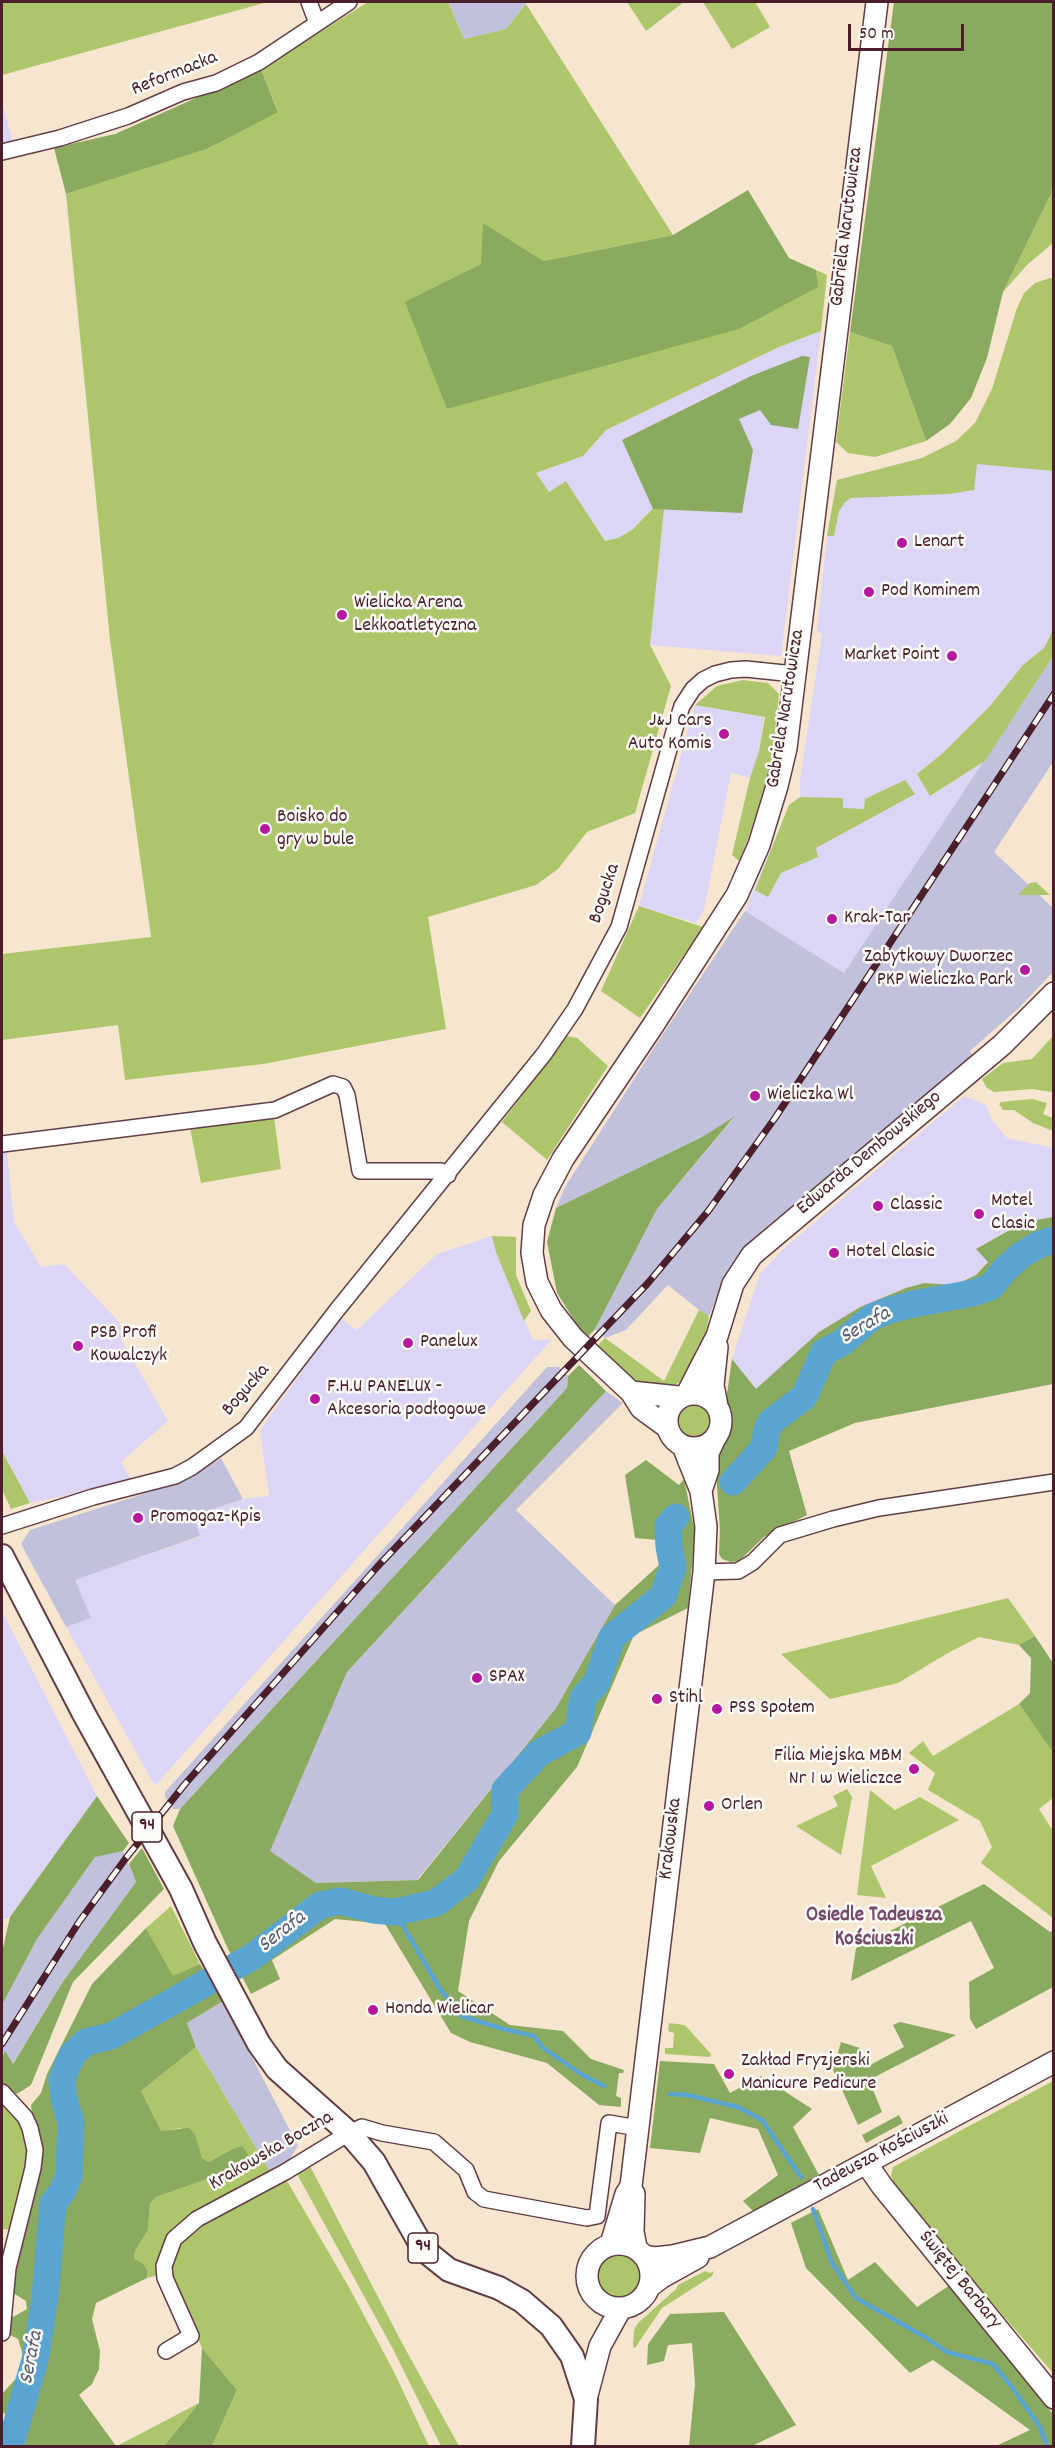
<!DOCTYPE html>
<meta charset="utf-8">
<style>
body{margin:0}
#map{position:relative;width:1055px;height:2448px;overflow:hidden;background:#f7e6cf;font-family:Dekko,sans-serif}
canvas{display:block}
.frame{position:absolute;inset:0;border:3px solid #4a1f2b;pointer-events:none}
.scale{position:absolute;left:848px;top:24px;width:116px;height:27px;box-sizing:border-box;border:3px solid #4a1f2b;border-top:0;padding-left:8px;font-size:18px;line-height:21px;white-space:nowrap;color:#4a1f2b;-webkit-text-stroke:4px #fdfcf7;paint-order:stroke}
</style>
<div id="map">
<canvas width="1055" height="2448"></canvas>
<div class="frame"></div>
<div class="scale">50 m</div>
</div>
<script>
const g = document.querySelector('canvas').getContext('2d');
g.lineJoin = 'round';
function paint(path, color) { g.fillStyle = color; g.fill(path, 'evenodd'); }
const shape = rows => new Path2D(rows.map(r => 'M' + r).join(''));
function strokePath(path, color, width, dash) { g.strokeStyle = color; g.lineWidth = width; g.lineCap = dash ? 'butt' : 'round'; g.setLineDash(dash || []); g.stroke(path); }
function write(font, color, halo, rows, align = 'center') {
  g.font = font + ' Dekko,sans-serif'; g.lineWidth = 5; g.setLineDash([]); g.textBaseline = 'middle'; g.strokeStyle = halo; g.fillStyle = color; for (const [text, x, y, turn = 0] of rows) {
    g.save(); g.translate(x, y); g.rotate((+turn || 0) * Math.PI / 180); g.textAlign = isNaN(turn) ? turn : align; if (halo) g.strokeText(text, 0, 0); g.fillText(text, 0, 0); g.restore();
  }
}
paint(shape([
 [2,102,13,142,2,144],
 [821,331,781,656,650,645,665,500,659,501,632,530,618,538,605,541,566,481,549,492,536,473,583,456,606,430,779,347],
 [922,458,1053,471,1053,630,1044,648,1023,665,989,707,944,752,917,774,931,796,985,761,844,973,745,911,788,808,800,796,800,780,822,634,817,632,827,536,837,480],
 [695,705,764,717,759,751,750,778,731,773,704,910,696,923,639,906],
 [964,1096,986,1105,992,1120,1007,1138,1053,1148,1053,1217,1024,1222,976,1249,988,1261,976,1275,955,1285,924,1283,906,1288,860,1307,819,1332,756,1389,732,1359,760,1274,783,1249],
 [7,1151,14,1222,41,1267,64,1264,120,1323,121,1339,168,1421,121,1462,132,1481,30,1503,2,1451,2,1152],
 [492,1236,496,1252,533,1340,552,1339,155,1786,66,1627,91,1618,74,1580,200,1537,193,1516,244,1499,269,1496,260,1430,340,1318,357,1330,437,1254],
 [2,1611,97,1796,10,1917,2,1920]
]), '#ddd5f6');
paint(shape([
 [448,2,526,2,526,4,506,29,464,39],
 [1053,656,1053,762,994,852,1053,908,1053,972,1019,1008,970,1051,973,1056,765,1228,735,1262,722,1284,709,1316,699,1310,668,1285,626,1330,605,1338,595,1329,657,1209,733,1119,702,1137,556,1208,565,1187,657,1043,745,911,844,973],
 [547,1367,559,1367,568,1376,567,1388,180,1809,173,1809,165,1797,165,1792],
 [606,1391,623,1403,516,1510,615,1605,556,1708,417,1880,316,1883,269,1851,347,1672],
 [221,1458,243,1499,193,1516,200,1536,75,1580,91,1618,66,1627,21,1544,30,1530,184,1481],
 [123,1851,136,1882,62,1983,12,2065,2,2050,2,2005,37,1939,97,1854],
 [223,2001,298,2146,290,2159,271,2173,196,2047,187,2023]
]), '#c2c1dc');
paint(shape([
 [2,2,268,2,2,75],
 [368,2,448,2,464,39,506,29,526,4,673,235,543,261,481,264,406,303,817,287,816,270,827,275,821,331,779,347,606,430,583,456,536,473,549,492,566,481,605,541,618,538,632,530,660,501,665,499,650,645,671,686,635,813,587,832,558,869,536,885,428,917,446,1029,263,1064,125,1080,118,1025,2,1040,2,954,151,937,110,640,66,194,207,149,278,111,261,69],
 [627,2,684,2,646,31],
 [703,2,755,2,770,27,732,49],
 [1053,173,1053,243,1028,264,1003,292,1051,194],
 [1050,278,1054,278,1053,471,977,464,974,490,949,494,851,498,845,502,839,511,834,536,827,536,837,480,922,458,956,441,975,423,992,389,1017,308,1024,293,1035,283],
 [850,332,892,346,926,441,875,457,848,453,836,442],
 [1053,630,1053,656,985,761,930,796,917,774,944,752,989,707,1023,665,1044,648],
 [743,680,768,683,779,694,773,750,764,788,748,839,739,861,732,855,750,778,759,751,765,717,695,705,717,686],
 [905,780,915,794,816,848,818,857,781,873,768,897,755,890,789,805,800,797,843,798,843,808,864,809,865,799],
 [1036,882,1050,895,1018,895,1030,883],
 [639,906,703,927,640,1018,601,991],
 [567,1036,577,1038,608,1066,547,1160,502,1122],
 [1053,1036,1052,1092,1032,1089,994,1092,986,1087,982,1079,1003,1063,1032,1059],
 [1032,1099,1047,1103,1043,1114,1053,1118,1053,1131,1033,1123,1014,1110,1003,1110,999,1104,1001,1102],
 [274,1117,281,1169,201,1183,190,1128],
 [492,1236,516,1237,516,1275,531,1311,524,1321,496,1252],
 [699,1310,709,1316,703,1346,698,1345,690,1369,683,1380,673,1386,649,1388,624,1373,595,1348,605,1338,664,1381],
 '679 1421a15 15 0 1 1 30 0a15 15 0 1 1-30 0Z',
 [2,1451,30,1503,11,1509,2,1489],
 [1008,1598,1035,1636,1019,1645,979,1637,948,1653,898,1683,830,1699,781,1654],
 [1019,1704,1053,1753,1053,1798,1039,1809,1053,1831,1053,1918,981,1863,992,1847,980,1821,928,1790,935,1773,909,1753,923,1741,933,1756],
 [847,1789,852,1797,841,1855,796,1826,838,1806,833,1796],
 [870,1790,895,1810,920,1797,959,1820,871,1866,886,1898,857,1895],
 [171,1906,200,1964,173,1977,146,1928],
 [669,2023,685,2025,711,2054,710,2057,665,2054,665,2048,673,2048,674,2033,668,2031],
 [196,2047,271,2173,169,2238,160,2255,159,2275,147,2278,147,2270,134,2259,135,2251,148,2230,150,2204,156,2197,239,2168,232,2149,209,2162,202,2158,199,2150,180,2128,161,2132,141,2091],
 [1053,2081,1053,2373,973,2281,895,2184,891,2176,893,2167],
 [2,2100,19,2116,31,2154,13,2230,2,2229],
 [310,2166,402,2343,459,2446,441,2446,393,2349,297,2174],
 [287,2181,350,2289,394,2372,429,2446,212,2446,237,2390,202,2348,171,2271,178,2240,212,2218],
 '597 2276a22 22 0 1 1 44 0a22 22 0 1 1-44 0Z',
 [705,2271,710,2273,714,2271,712,2276,662,2308,635,2348,633,2347,634,2330,638,2323,676,2289,678,2285],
 [199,2403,164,2446,117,2446]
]), '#aec66b');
paint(shape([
 [894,2,1053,2,1054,173,1051,194,1003,292,987,358,971,398,950,424,926,441,892,346,850,332],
 [261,69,278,112,207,149,66,194,54,148,115,134],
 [748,190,789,258,816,270,818,287,739,329,447,409,405,302,481,264,483,223,543,261,673,235],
 [802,356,810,357,798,429,771,425,760,410,739,419,753,450,742,513,653,509,622,440,751,376],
 [734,1117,657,1209,595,1329,586,1339,557,1293,547,1242,556,1208,702,1137],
 [1053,1217,1053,1384,855,1423,789,1451,807,1515,764,1537,739,1561,731,1562,722,1559,719,1554,720,1530,716,1471,732,1359,756,1389,819,1332,860,1307,906,1288,924,1283,955,1285,976,1275,988,1262,976,1249,1024,1222],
 [579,1365,606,1391,347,1672,270,1851,316,1883,418,1880,556,1708,615,1605,659,1565,658,1540,635,1538,625,1475,646,1460,679,1485,684,1479,695,1532,688,1608,634,1635,577,1767,499,1861,469,1921,458,1991,510,2025,563,2031,591,2059,624,2070,623,2073,619,2073,616,2096,621,2098,621,2107,599,2105,547,2063,470,2042,451,2033,385,1924,335,1919,272,1960,280,1979,251,1994,228,1949,173,1826,180,1809,567,1388,568,1376],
 [1035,1636,1053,1663,1053,1753,1019,1704,1030,1693,1031,1658,1019,1645],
 [97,1796,129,1843,123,1851,95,1857,37,1939,2,2005,2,1952,10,1917],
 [142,1848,164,1889,73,1982,31,2085,17,2094,2,2084,2,2057,5,2051,13,2064,62,1983,136,1882,129,1864],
 [984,1884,1050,1932,1053,1930,1053,1987,976,2029,970,2019,969,1982,994,1968,971,1921,851,1981,856,1948],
 [146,1928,173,1976,200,1964,223,2001,187,2023,196,2047,141,2091,161,2131,189,2128,195,2134,202,2158,209,2162,232,2149,242,2146,247,2152,250,2161,239,2168,156,2197,150,2204,148,2230,135,2251,134,2259,142,2263,147,2270,147,2278,96,2303,92,2319,100,2351,99,2369,92,2384,79,2395,116,2446,2,2446,2,2442,11,2426,8,2417,2,2411,2,2394,21,2373,26,2365,18,2339,10,2335,8,2326,11,2318,27,2309,26,2301,10,2291,33,2124,31,2105,41,2093,47,2074,92,1984],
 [900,2022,956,2035,869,2080,882,2112,858,2125,833,2070,841,2042,860,2048,870,2065,904,2047,893,2025],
 [660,2061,714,2064,730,2093,761,2076,812,2109,793,2127,819,2175,753,2211,743,2201,778,2175,758,2129,710,2118,700,2153,650,2148],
 [899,2115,903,2123,866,2143,862,2135],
 [818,2209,848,2280,875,2262,917,2307,950,2285,1052,2413,1053,2446,996,2446,1030,2430,933,2360,910,2373,806,2268,791,2223],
 [724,2312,796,2425,752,2446,689,2446,695,2384,692,2343,668,2345,664,2361,647,2365,648,2344,670,2314],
 [202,2348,237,2390,212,2446,164,2446,199,2403]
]), '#8aab5f');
strokePath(shape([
 [395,1912,440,1989,462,2016,503,2029,534,2036,542,2047,581,2074,604,2086],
 [670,2094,687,2095,738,2107,762,2120,801,2177],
 [813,2209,832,2263,856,2298,925,2337,947,2352,993,2364,1012,2387,1040,2427,1047,2446]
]), '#5aa4d2', 4.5);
strokePath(shape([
 [733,1482,764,1448,767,1429,772,1421,804,1397,824,1352,843,1342,872,1317,887,1311,913,1304,973,1293,991,1287,1005,1269,1021,1255,1040,1244,1054,1240],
 [12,2446,11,2443,35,2360,45,2297,53,2203,62,2192,69,2176,71,2122,64,2099,62,2079,72,2055,86,2042,111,2036,252,1957,320,1905,341,1901,373,1910,395,1912,436,1903,467,1879,505,1814,505,1790,539,1753,578,1732,583,1698,597,1682,612,1637,663,1596,673,1567,669,1547,668,1526,676,1517]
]), '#5aa4d2', 27);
const street = shape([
 [309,2,317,23],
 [2,152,60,138,128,116,183,92,216,83,259,62,349,2],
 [2,1144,275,1110,333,1084,343,1087,347,1095,360,1171,441,1171,448,1175],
 [2,1526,93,1497,175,1476,192,1467,246,1428,337,1310,544,1054,575,1009,619,927,675,728,682,706,693,689,703,680,715,674,731,670,746,669,794,674],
 [704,1572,738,1571,753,1562,780,1535,833,1519,879,1508,1054,1482],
 [2,2092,25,2117,30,2128,35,2150,33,2168,8,2268,2,2333],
 [166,2351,191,2336,165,2278,164,2266,174,2239,197,2219,285,2172,349,2133,362,2127,382,2133,434,2142,466,2170,475,2192,484,2199,587,2218,597,2216,609,2123,638,2128]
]);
const secondary = shape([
 [717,1347,713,1385,717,1406],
 [631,1392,679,1397],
 '667 1421a27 27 0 1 1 54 0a27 27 0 1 1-54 0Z',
 [687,1394,717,1336,733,1284,752,1255,1002,1045,1054,993],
 [667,1427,641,1408,631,1392,573,1338,551,1310,537,1282,532,1253,534,1225,544,1195,563,1159,652,1027,737,895,759,845,777,786,786,748,877,2],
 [701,1491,708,1470,708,1453,715,1438],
 [866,2163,882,2186,1054,2398],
 [634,2194,633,2232,636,2247],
 '587 2276a32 32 0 1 1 64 0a32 32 0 1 1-64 0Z',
 [611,2244,626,2194,631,2186,704,1572,706,1527,701,1491,683,1446],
 [645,2256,654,2258,673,2256,710,2247,1054,2062],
 [650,2286,662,2277,698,2257],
 [586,2399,600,2346,621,2308]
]);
const primary = shape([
 [2,1556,84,1714,181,1889,205,1943,259,2044,277,2069,349,2133,374,2162,424,2250,449,2270,499,2288,522,2301,551,2326,572,2356,586,2399,583,2446]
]);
strokePath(street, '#643d44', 18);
strokePath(secondary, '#643d44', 24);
strokePath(primary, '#643d44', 26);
strokePath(street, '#fff', 15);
strokePath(secondary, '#fff', 21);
strokePath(primary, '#fff', 22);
const rail = shape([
 [2,2044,79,1922,126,1858,185,1784,378,1566,648,1283,709,1210,775,1118,1054,694]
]);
strokePath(rail, '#4a1f2b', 7);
strokePath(rail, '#fdfcf7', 4.5, [14]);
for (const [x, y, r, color] of [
 [902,543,6,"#b5179e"],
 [869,592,6,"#b5179e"],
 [342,615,6,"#b5179e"],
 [952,656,6,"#b5179e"],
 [724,734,6,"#b5179e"],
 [265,829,6,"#b5179e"],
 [832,919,6,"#b5179e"],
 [1025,970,6,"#b5179e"],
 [755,1096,6,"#b5179e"],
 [878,1206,6,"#b5179e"],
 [979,1214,6,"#b5179e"],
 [834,1253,6,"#b5179e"],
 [408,1343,6,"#b5179e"],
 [78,1346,6,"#b5179e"],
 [315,1399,6,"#b5179e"],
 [138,1518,6,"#b5179e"],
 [477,1678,6,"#b5179e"],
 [657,1699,6,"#b5179e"],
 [717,1709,6,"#b5179e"],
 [914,1769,6,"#b5179e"],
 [709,1806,6,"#b5179e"],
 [373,2010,6,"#b5179e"],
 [729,2074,6,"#b5179e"]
]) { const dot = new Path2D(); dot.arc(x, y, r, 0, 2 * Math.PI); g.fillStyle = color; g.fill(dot); strokePath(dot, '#fdfcf7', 2); }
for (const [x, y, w] of [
 [147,1827,30],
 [423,2248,30]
]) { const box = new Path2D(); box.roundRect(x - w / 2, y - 15, w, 30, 4.5); g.fillStyle = '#fdfcf7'; g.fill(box); strokePath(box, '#4a1f2b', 1.5); }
write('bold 18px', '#4a1f2b', null, [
 ["94",147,1827],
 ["94",423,2248]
]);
write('20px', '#4a1f2b', '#fdfcf7', [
 ["Reformacka",175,75,-22],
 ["Gabriela Narutowicza",848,227,-83],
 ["Gabriela Narutowicza",787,709,-81],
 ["Bogucka",606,894,-72],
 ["Edwarda Dembowskiego",870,1154,-40],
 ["Bogucka",247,1391,-49],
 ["Krakowska",672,1839,-83],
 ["Krakowska Boczna",272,2152,-30],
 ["Tadeusza Kościuszki",882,2154,-28],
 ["Świętej Barbary",959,2281,51]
]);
write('20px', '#4a1f2b', '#fdfcf7', [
 ["Lenart",914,543],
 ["Pod Kominem",881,592],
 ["Wielicka Arena",354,604],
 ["Lekkoatletyczna",354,627],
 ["Market Point",940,656,"right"],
 ["J&J Cars",712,722,"right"],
 ["Auto Komis",712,745,"right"],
 ["Boisko do",277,818],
 ["gry w bule",277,841],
 ["Krak-Tar",844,919],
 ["Zabytkowy Dworzec",1013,958,"right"],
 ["PKP Wieliczka Park",1013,981,"right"],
 ["Wieliczka Wl",767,1096],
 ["Motel",991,1202],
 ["Clasic",991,1225],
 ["Classic",890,1206],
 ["Hotel Clasic",846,1253],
 ["PSB Profi",90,1334],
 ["Kowalczyk",90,1357],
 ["Panelux",420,1343],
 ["F.H.U PANELUX -",327,1388],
 ["Akcesoria podłogowe",327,1411],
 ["Promogaz-Kpis",150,1518],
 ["SPAX",489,1678],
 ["Stihl",669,1699],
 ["PSS Społem",729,1709],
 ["Filia Miejska MBM",902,1757,"right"],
 ["Nr 1 w Wieliczce",902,1780,"right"],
 ["Orlen",721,1806],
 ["Honda Wielicar",385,2010],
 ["Zakład Fryzjerski",741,2062],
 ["Manicure Pedicure",741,2085]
], 'left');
write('italic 21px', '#515b76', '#fdfcf7', [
 ["Serafa",866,1327,-30],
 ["Serafa",283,1933,-38],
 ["Serafa",33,2358,-79]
]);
write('bold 21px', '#744a6c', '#fdfcf7', [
 ["Osiedle Tadeusza",874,1917],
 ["Kościuszki",874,1941]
]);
</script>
